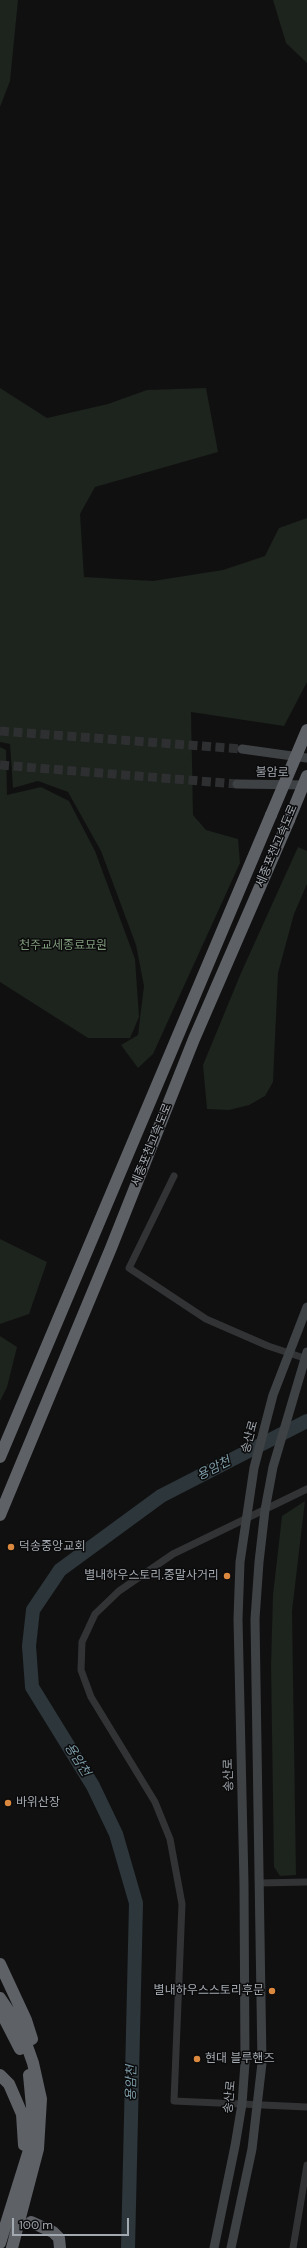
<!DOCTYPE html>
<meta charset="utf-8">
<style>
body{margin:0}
#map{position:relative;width:307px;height:2248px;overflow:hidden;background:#101011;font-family:"DM Sans",sans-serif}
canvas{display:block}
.scale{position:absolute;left:12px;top:2218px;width:117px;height:18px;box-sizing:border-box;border:2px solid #a3a9b0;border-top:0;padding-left:5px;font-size:12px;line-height:14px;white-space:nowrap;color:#a3a9b0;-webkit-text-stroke:3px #0b0b0c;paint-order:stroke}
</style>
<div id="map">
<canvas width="307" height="2248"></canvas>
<div class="scale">100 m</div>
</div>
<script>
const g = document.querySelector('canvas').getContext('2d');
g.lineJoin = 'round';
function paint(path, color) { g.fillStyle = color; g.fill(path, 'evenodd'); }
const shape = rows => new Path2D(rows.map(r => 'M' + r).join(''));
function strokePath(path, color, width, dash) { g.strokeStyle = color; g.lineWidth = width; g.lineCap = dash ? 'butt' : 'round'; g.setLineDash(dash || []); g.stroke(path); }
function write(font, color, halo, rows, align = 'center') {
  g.font = font + ' "DM Sans","Noto Sans KR",sans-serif'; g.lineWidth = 3; g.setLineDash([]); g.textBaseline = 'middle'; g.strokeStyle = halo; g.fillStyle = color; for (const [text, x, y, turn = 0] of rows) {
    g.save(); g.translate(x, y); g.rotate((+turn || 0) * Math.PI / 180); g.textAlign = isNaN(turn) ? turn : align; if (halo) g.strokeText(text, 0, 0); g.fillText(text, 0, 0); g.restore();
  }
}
paint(shape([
 [0,0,18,0,10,81,0,107],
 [273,0,307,0,307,63,286,43],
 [0,388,47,418,108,404,147,390,206,388,218,452,95,487,80,514,84,577,153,581,223,570,265,556,279,528,307,518,307,682,284,726,191,712,193,815,206,830,238,839,240,863,153,1054,138,1068,121,1045,138,1035,144,986,136,945,101,851,68,792,38,781,13,788,10,744,0,742],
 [0,747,6,750,7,795,41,787,69,801,95,851,135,959,139,1017,130,1038,88,1038,0,982],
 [298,847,307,851,307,884,294,914,278,973,273,1082,265,1096,249,1105,229,1110,207,1109,203,1065,241,973],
 [0,1239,47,1262,29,1314,0,1324],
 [0,1336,17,1347,7,1387,0,1401],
 [305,1501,292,1611,296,1875,280,1876,274,1867,271,1665,273,1595,282,1516]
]), '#1d231d');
strokePath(shape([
 [128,2248,136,1903,116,1834,93,1786,32,1687,29,1646,33,1610,60,1570,161,1496,307,1421]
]), '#2d363a', 14);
strokePath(shape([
 [0,731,242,749],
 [0,765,237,784]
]), '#2d2f31', 9, [9, 4.5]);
strokePath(shape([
 [174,1176,129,1268,206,1319,268,1346,304,1358],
 [307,1489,173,1554,119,1591,95,1614,82,1642,81,1670,91,1697,155,1802,170,1839,182,1904,174,2101,307,2107],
 [260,1883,307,1882],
 [293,2248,307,2165]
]), '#313335', 7);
strokePath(shape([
 [242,749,307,758],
 [237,784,307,785],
 [214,2248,235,2146,242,2104,245,2063,244,1884,238,1619,240,1562,254,1468,273,1395,307,1307],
 [231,2248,252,2149,262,2063,255,1619,259,1562,265,1510,273,1467,307,1352]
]), '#3f4245', 9);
strokePath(shape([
 [0,1457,271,815],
 [0,1515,111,1248,194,1039,289,820],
 [0,1964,26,2020,32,2039],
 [0,1998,21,2029,33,2063,41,2099,38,2149,12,2248],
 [2,2014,20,2049],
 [0,2075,9,2084,22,2114,24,2145],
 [31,2222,53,2232,59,2238,60,2248],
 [0,2243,30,2147,33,2117,29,2075]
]), '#5e6166', 12);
strokePath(shape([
 [271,815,307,730],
 [289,820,307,776]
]), '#5e6166', 12);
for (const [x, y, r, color] of [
 [11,1547,4,"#db893e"],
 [227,1576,4,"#db893e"],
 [8,1803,4,"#db893e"],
 [272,1991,4,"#db893e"],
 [197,2059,4,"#db893e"]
]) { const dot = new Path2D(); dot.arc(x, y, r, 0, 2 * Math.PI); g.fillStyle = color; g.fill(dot); strokePath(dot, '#0b0b0c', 1.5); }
write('12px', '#a3a9b0', '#0b0b0c', [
 ["불암로",272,773,1],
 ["세종포천고속도로",277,846,-67],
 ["세종포천고속도로",152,1145,-68],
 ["송산로",250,1437,-75],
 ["송산로",229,1775,-91],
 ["송산로",230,2097,-84]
]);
write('12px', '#7f997b', '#0b0b0c', [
 ["천주교세종료묘원",63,946]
]);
write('12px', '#a3a9b0', '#0b0b0c', [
 ["덕송중앙교회",19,1547],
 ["별내하우스토리.중말사거리",219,1576,"right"],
 ["바위산장",16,1803],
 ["별내하우스스토리후문",264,1991,"right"],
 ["현대 블루핸즈",205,2059]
], 'left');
write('italic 13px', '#7d9ca8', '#0b0b0c', [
 ["용암천",214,1469,-27],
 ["용암천",77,1760,58],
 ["용암천",132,2083,-89]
]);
</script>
